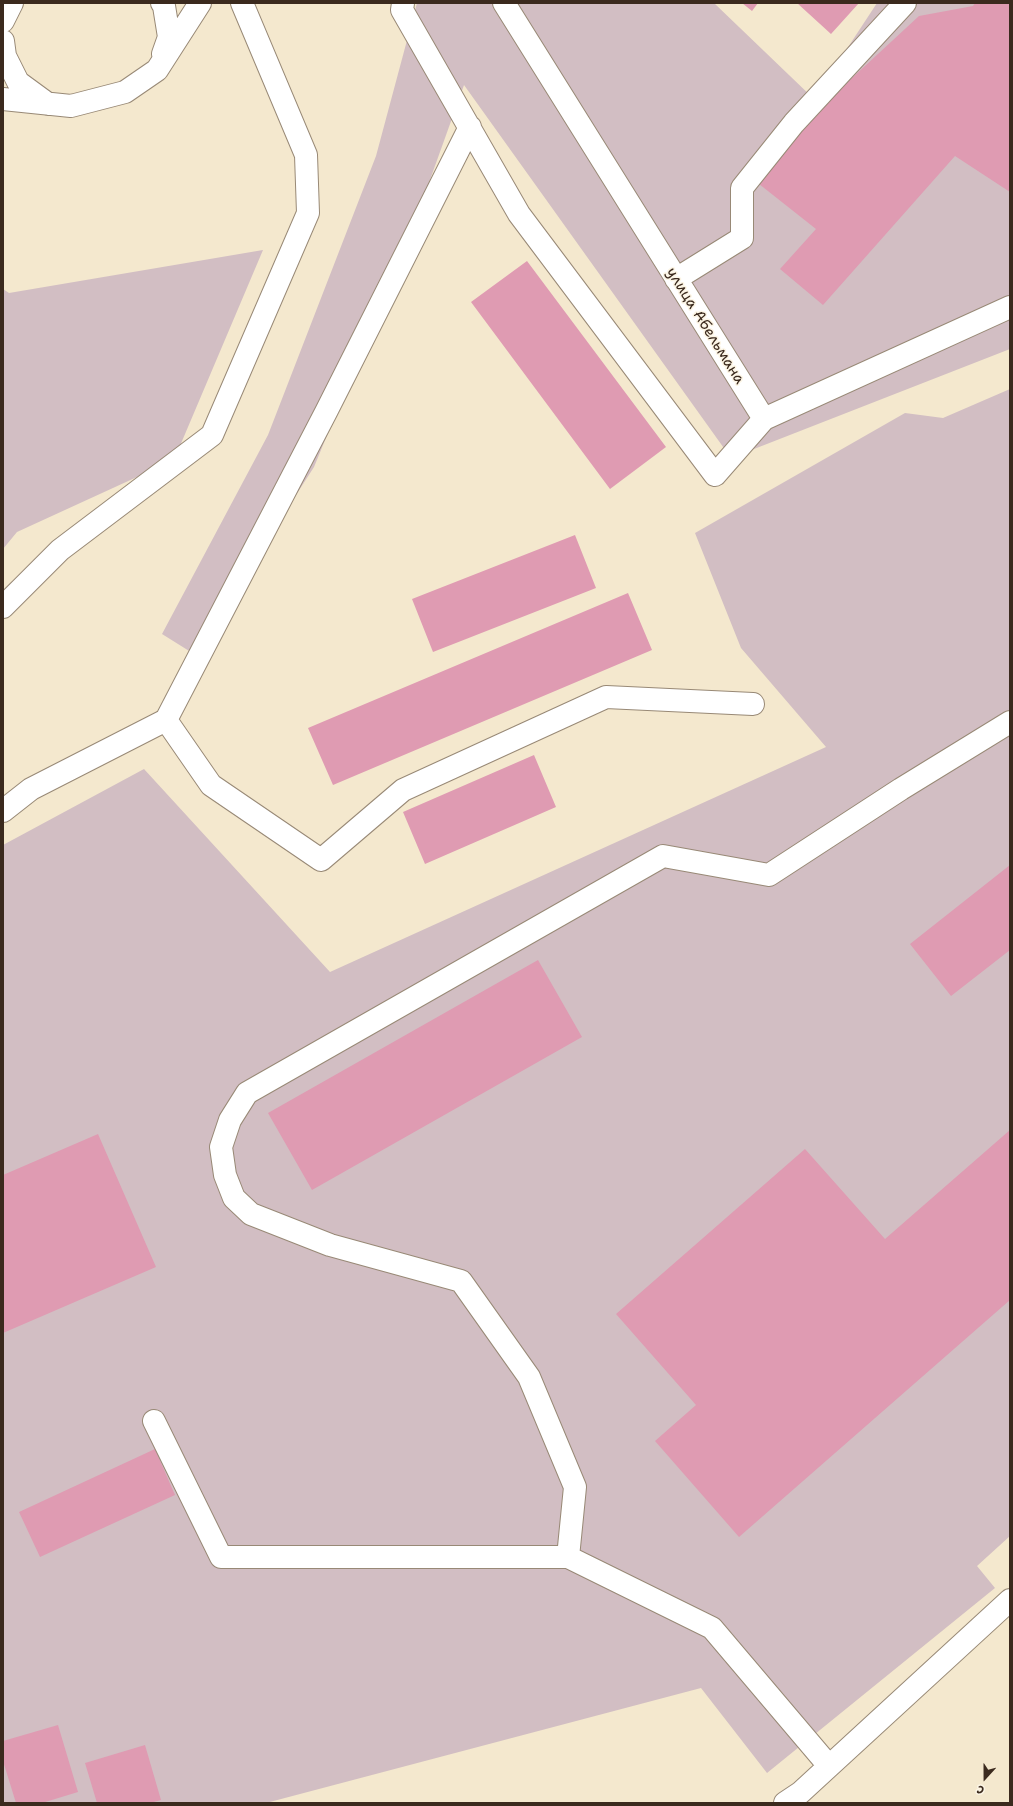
<!DOCTYPE html>
<meta charset="utf-8">
<style>
body{margin:0}
#map{position:relative;width:1013px;height:1806px;overflow:hidden;background:#f4e8ce;font-family:"Shantell Sans",sans-serif}
canvas{display:block}
.frame{position:absolute;inset:0;border:4px solid #3b2a1e;pointer-events:none}
.north{position:absolute;left:965px;top:1758px;width:40px;height:40px;-webkit-text-stroke:3px #fcf5e5;paint-order:stroke;rotate:201deg;font-size:11px;font-weight:700;line-height:16px;text-align:center;color:#3b2a1e}
.north::after{content:'';display:block;margin:auto;width:14px;height:18px;background:#3b2a1e;clip-path:polygon(50% 0,100% 100%,50% 72%,0 100%)}
</style>
<div id="map">
<canvas width="1013" height="1806"></canvas>
<div class="frame"></div>
<div class="north">С</div>
</div>
<script>
const g = document.querySelector('canvas').getContext('2d');
g.lineJoin = 'round';
function paint(path, color) { g.fillStyle = color; g.fill(path, 'evenodd'); }
const shape = rows => new Path2D(rows.map(r => 'M' + r).join(''));
function strokePath(path, color, width, dash) { g.strokeStyle = color; g.lineWidth = width; g.lineCap = dash ? 'butt' : 'round'; g.setLineDash(dash || []); g.stroke(path); }
function write(font, color, halo, rows, align = 'center') {
  g.font = font + ' "Shantell Sans",sans-serif'; g.lineWidth = 3; g.setLineDash([]); g.textBaseline = 'middle'; g.strokeStyle = halo; g.fillStyle = color; for (const [text, x, y, turn = 0] of rows) {
    g.save(); g.translate(x, y); g.rotate((+turn || 0) * Math.PI / 180); g.textAlign = isNaN(turn) ? turn : align; if (halo) g.strokeText(text, 0, 0); g.fillText(text, 0, 0); g.restore();
  }
}
paint(shape([
 [417,3,714,3,814,99,877,3,1010,3,1010,349,731,458,464,85,417,216,314,467,194,654,162,634,268,435,376,156],
 [263,250,174,460,17,532,3,549,3,289,9,293],
 [1010,389,1010,1536,977,1566,995,1588,767,1773,701,1688,266,1803,3,1803,3,845,144,769,330,972,826,747,741,648,695,533,905,413,943,418]
]), '#d2bec3');
paint(shape([
 [742,3,758,3,752,11],
 [797,3,859,3,831,34],
 [975,3,1010,3,1010,192,955,156,823,305,780,269,816,229,754,180,852,78,919,16,973,6],
 [527,261,666,447,610,489,471,302],
 [575,535,596,588,433,652,412,599],
 [628,593,652,650,333,785,308,728],
 [534,755,556,807,425,864,403,812],
 [1010,865,1010,950,951,996,910,944],
 [538,960,582,1037,312,1190,268,1113],
 [1010,1130,1010,1300,739,1537,655,1441,696,1405,616,1314,805,1149,885,1239],
 [98,1134,156,1267,3,1333,3,1175],
 [155,1449,175,1495,40,1557,19,1512],
 [58,1725,78,1792,42,1803,16,1803,3,1761,3,1741],
 [145,1745,161,1800,150,1803,97,1803,85,1763]
]), '#df9bb2');
const minor = shape([
 [403,3,402,10,519,214,715,475,764,419],
 [504,3,764,419,1010,307],
 [470,127,326,412,166,720,211,785,321,860,403,790,606,697,753,704],
 [676,279,742,238,742,188,794,123,905,3],
 [3,607,60,550,212,435,308,213,306,155,242,3],
 [3,811,31,789,166,720],
 [154,1421,221,1557,568,1557],
 [829,1766,712,1628,568,1557,575,1487,529,1377,461,1281,330,1245,251,1214,234,1198,225,1175,221,1147,230,1120,247,1093,663,856,769,875,901,789,1010,722],
 [785,1803,800,1793,1010,1600]
]);
const major = shape([
 [162,3,164,6,169,37,163,54],
 [3,21,12,3],
 [3,41,5,56,18,82,48,104],
 [3,99,71,106,125,92,157,70,200,3]
]);
strokePath(minor, '#988976', 24);
strokePath(major, '#988976', 24);
strokePath(minor, '#fff', 22);
strokePath(major, '#fff', 22);
write('15px', '#3b2a1e', '#fcf5e5', [
 ["улица Абельмана",705,326,58]
]);
</script>
